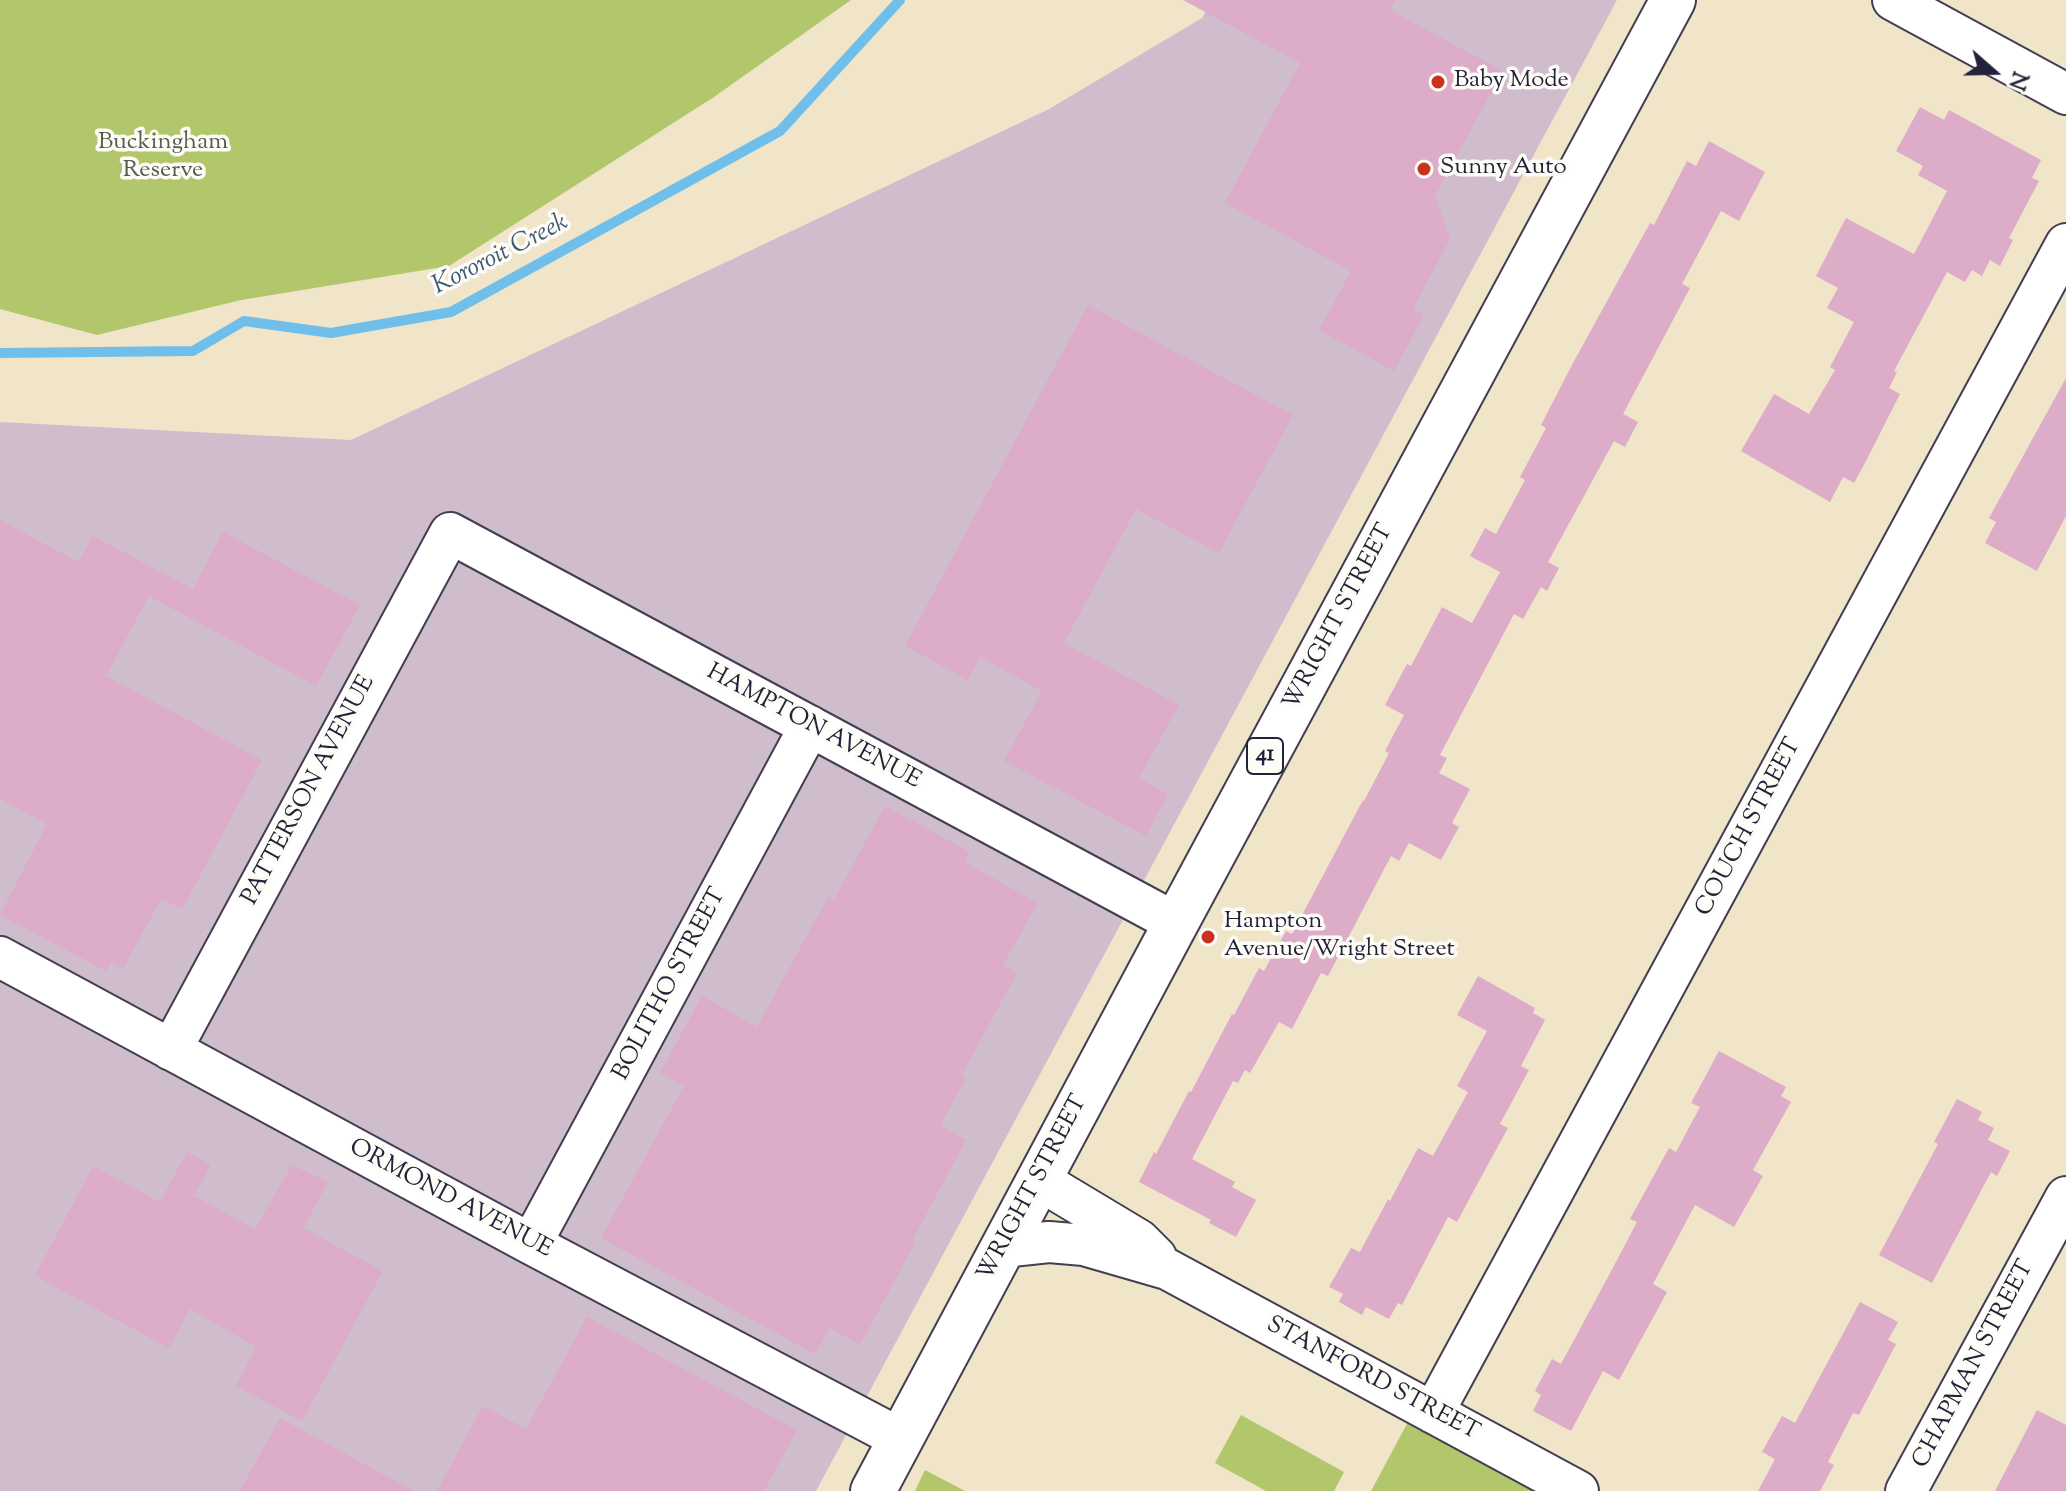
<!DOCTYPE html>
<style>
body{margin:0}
#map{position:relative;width:2066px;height:1491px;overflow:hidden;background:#f0e5c9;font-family:"Sorts Mill Goudy",serif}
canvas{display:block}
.north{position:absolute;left:1954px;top:32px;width:80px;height:80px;-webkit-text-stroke:6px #fdfcf7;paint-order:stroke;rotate:110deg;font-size:22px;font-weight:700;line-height:32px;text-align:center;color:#22223b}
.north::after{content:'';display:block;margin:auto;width:28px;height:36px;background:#22223b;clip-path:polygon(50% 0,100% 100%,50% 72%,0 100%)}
</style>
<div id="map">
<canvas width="2066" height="1491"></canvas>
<div class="north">N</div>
</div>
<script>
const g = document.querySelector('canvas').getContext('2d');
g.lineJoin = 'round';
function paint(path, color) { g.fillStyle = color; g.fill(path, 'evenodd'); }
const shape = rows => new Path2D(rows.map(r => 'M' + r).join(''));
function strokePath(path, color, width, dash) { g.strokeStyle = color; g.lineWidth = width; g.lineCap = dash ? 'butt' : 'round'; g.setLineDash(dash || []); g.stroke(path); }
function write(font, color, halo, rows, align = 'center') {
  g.font = font + ' "Sorts Mill Goudy",serif'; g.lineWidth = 7; g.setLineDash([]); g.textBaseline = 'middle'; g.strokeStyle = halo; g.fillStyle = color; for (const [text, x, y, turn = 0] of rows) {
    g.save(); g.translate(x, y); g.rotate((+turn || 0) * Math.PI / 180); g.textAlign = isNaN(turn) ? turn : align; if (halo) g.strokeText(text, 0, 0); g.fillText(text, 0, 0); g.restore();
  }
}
paint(shape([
 [1212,0,1617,0,816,1491,0,1491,0,422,351,440,1049,109,1202,18]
]), '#cfbdce');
paint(shape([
 [0,0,851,0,714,97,449,266,241,300,97,335,0,309],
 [1241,1415,1344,1472,1334,1491,1266,1491,1215,1463],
 [1409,1420,1540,1491,1371,1491],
 [925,1470,965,1491,915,1491]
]), '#b2c76b');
strokePath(shape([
 [0,353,193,351,244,321,331,333,451,312,780,131,900,0]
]), '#70bfeb', 10);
paint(shape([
 [1183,0,1395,0,1390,10,1503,71,1435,196,1450,239,1413,309,1424,315,1394,371,1319,330,1351,271,1225,203,1300,63],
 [1920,107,1944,120,1949,110,2041,160,2032,178,2039,181,2009,238,2013,240,2000,266,1990,260,1982,276,1972,270,1965,282,1947,272,1894,371,1897,372,1889,388,1900,394,1866,461,1854,483,1843,477,1830,502,1741,451,1774,394,1809,414,1835,370,1830,367,1854,322,1827,308,1838,288,1816,276,1846,218,1914,254,1947,191,1918,175,1923,166,1896,151],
 [1709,141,1765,172,1739,221,1721,211,1682,284,1690,288,1623,414,1638,422,1625,447,1614,441,1548,562,1559,568,1547,591,1541,587,1523,619,1514,614,1440,755,1447,758,1439,773,1470,789,1452,823,1459,827,1441,860,1409,843,1399,861,1391,856,1328,976,1321,973,1292,1029,1279,1022,1250,1073,1245,1070,1238,1083,1233,1081,1192,1159,1235,1182,1232,1187,1256,1200,1236,1237,1209,1223,1211,1220,1139,1182,1154,1152,1156,1154,1189,1091,1191,1092,1232,1014,1234,1015,1259,968,1264,971,1286,931,1292,934,1363,800,1364,801,1389,753,1385,751,1404,715,1385,705,1407,664,1411,666,1442,607,1472,623,1500,572,1470,556,1485,528,1496,534,1525,480,1520,477,1546,428,1541,425,1573,363,1650,223,1654,225,1687,161,1696,166],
 [1088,305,1293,415,1219,553,1136,509,1064,643,1179,705,1139,778,1168,794,1146,836,1004,761,1042,691,980,657,968,680,905,646],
 [2066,378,2066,516,2037,571,1985,543,1996,522,1989,518],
 [0,520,78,562,93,536,193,589,223,532,360,605,316,686,149,596,106,676,262,760,182,909,161,899,123,969,111,962,106,971,0,915,47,824,0,799],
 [885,806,970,852,964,862,1038,903,1003,965,1017,973,961,1076,966,1079,940,1125,966,1140,912,1241,915,1243,860,1345,830,1328,815,1354,601,1238,684,1086,660,1073,702,996,757,1027,828,897,834,900],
 [1478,976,1535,1008,1533,1013,1545,1020,1521,1066,1529,1070,1500,1124,1508,1128,1479,1181,1457,1222,1448,1217,1402,1305,1398,1303,1389,1319,1366,1307,1362,1315,1339,1302,1343,1294,1329,1287,1351,1248,1360,1252,1388,1199,1390,1201,1418,1148,1433,1156,1468,1092,1457,1086,1487,1031,1457,1015],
 [1719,1051,1786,1087,1781,1096,1791,1102,1753,1170,1763,1176,1734,1227,1695,1205,1653,1284,1667,1292,1619,1380,1603,1371,1571,1431,1533,1411,1541,1395,1535,1391,1552,1359,1561,1364,1608,1277,1637,1222,1630,1219,1669,1148,1676,1152,1700,1107,1691,1103],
 [1957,1099,1982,1112,1978,1120,1994,1128,1988,1140,2010,1151,1997,1176,1991,1172,1932,1283,1879,1255,1938,1144,1934,1142],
 [187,1152,211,1165,194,1196,255,1229,292,1165,328,1182,303,1228,383,1271,302,1421,236,1386,256,1347,190,1309,169,1348,35,1276,93,1166,160,1202],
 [1860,1302,1898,1322,1888,1340,1896,1344,1859,1415,1853,1413,1828,1462,1834,1465,1820,1491,1758,1491,1775,1459,1762,1452,1782,1416,1795,1423],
 [587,1317,797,1430,764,1491,437,1491,483,1406,526,1429],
 [2037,1410,2066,1425,2066,1491,1995,1491],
 [280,1418,344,1453,414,1491,240,1491]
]), '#dcacc8');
const minor = shape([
 [1893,0,2066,94],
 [0,957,531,1244,901,1439],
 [171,1050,450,533,1176,923],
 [1039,1180,1139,1240,1156,1257],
 [531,1244,810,726],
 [1002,1247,1049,1242,1084,1245,1167,1269,1578,1491],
 [1433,1413,2066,244],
 [1906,1491,2066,1197]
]);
const major = shape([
 [873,1491,1176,923,1673,0]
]);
strokePath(minor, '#413f50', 44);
strokePath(major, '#413f50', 48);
strokePath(minor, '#fff', 40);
strokePath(major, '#fff', 44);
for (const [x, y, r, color] of [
 [1438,82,8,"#c8321e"],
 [1424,169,8,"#c8321e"],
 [1208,937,8,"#c8321e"]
]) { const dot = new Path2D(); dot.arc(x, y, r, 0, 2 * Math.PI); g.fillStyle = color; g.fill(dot); strokePath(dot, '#fdfcf7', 3); }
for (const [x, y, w] of [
 [1265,756,36]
]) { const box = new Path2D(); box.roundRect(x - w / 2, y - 18, w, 36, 6); g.fillStyle = '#fdfcf7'; g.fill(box); strokePath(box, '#22223b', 2); }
write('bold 22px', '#22223b', null, [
 ["41",1265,756]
]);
write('24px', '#22223b', '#fdfcf7', [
 ["Baby Mode",1454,82],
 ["Sunny Auto",1440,169],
 ["Hampton",1224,923],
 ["Avenue/Wright Street",1224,951]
], 'left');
write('24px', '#545c4c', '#fdfcf7', [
 ["Buckingham",163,144],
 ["Reserve",163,172]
]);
write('24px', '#22223b', '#fdfcf7', [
 ["WRIGHT STREET",1340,618,-62],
 ["HAMPTON AVENUE",813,728,28],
 ["PATTERSON AVENUE",310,791,-62],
 ["COUCH STREET",1750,828,-62],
 ["BOLITHO STREET",671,985,-62],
 ["WRIGHT STREET",1034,1189,-62],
 ["ORMOND AVENUE",450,1200,28],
 ["CHAPMAN STREET",1975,1365,-62],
 ["STANFORD STREET",1372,1380,28]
]);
write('italic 26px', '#3d5979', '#fdfcf7', [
 ["Kororoit Creek",501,256,-27]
]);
</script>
